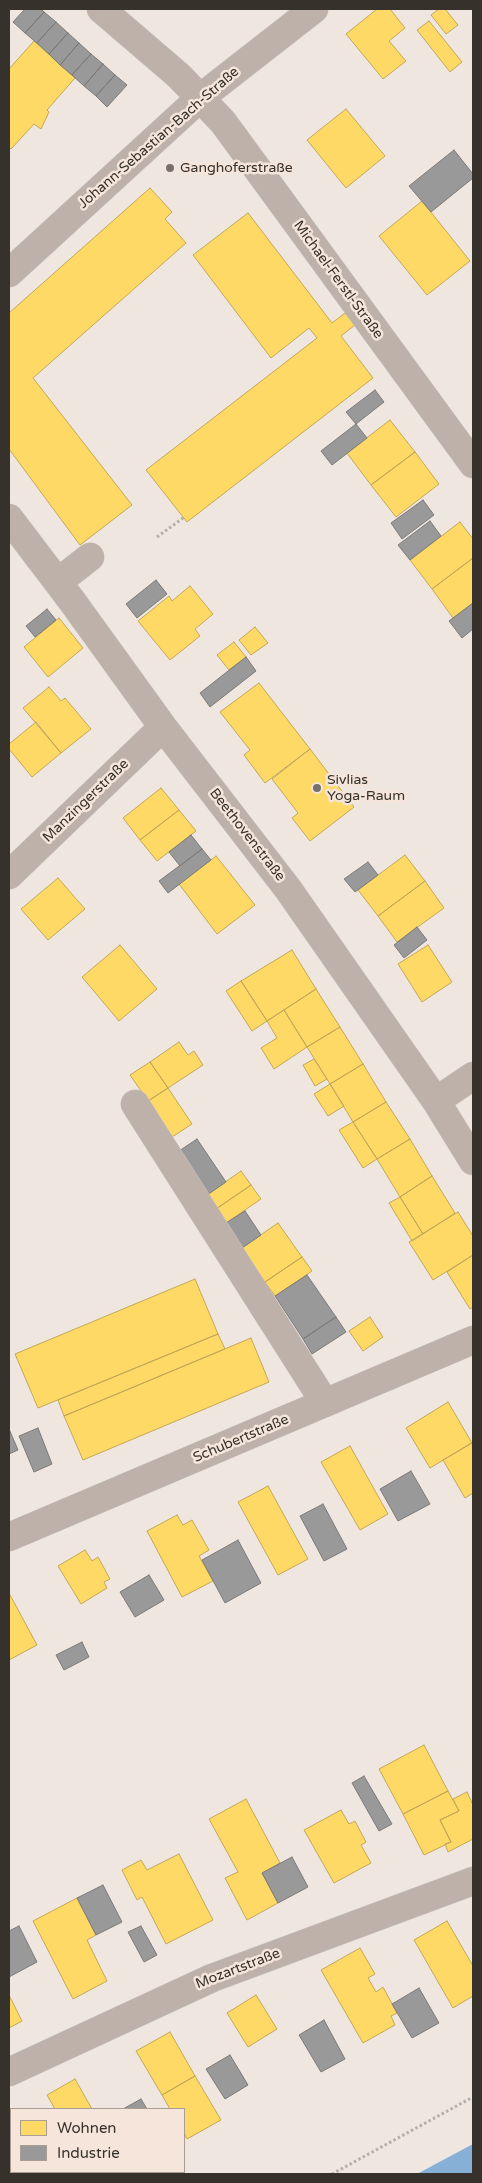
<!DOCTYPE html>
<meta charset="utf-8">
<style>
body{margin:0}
#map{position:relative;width:482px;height:2183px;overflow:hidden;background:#efe6e0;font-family:"Varela Round",sans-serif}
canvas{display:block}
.frame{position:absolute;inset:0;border:10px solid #37312c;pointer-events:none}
.legend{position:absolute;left:10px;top:2108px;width:175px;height:65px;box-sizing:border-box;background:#f5e5da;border:1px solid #a99d94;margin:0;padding:6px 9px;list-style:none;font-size:15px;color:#37312c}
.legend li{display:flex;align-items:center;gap:10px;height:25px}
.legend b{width:25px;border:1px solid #a99d94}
</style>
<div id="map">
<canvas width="482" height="2183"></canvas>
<div class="frame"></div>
<ul class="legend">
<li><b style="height:14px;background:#ffd966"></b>Wohnen</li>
<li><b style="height:14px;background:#999"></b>Industrie</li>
</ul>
</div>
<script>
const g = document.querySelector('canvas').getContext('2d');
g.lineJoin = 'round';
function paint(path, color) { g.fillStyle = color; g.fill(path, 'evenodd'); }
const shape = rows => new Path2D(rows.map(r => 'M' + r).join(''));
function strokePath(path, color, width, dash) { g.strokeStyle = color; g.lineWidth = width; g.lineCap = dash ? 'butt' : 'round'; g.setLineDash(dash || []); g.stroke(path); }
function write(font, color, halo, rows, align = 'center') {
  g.font = font + ' "Varela Round",sans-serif'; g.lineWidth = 5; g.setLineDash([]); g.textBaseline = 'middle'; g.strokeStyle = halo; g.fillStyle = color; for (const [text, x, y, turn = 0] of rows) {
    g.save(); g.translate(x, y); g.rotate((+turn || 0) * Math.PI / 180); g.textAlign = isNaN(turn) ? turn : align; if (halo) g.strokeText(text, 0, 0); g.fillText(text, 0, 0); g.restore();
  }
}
paint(shape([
 [473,2144,473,2174,417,2174]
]), '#86b0d6');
const homes = shape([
 [377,9,390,9,405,28,389,41,406,61,383,79,346,34,377,9],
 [439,9,445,9,458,25,446,34,431,15,439,9],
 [429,21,462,62,450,72,417,30,429,21],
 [34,41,75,78,47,110,49,112,41,129,34,124,11,149,9,147,9,69,34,41],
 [346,109,385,156,346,188,307,140,346,109],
 [150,188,172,212,165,219,186,243,33,378,132,505,80,545,9,449,9,313,150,188],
 [422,201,470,261,427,295,379,236,422,201],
 [248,213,332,323,345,313,355,325,341,336,373,378,187,522,146,470,317,338,309,328,271,358,193,255,248,213],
 [390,420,415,452,371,485,347,453,390,420],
 [415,452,439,484,396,517,371,485,415,452],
 [460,522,473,539,473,558,432,589,410,560,460,522],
 [473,558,473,603,453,618,432,589,473,558],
 [190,586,213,614,195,629,200,636,170,660,138,621,169,596,172,601,190,586],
 [59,618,83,648,48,677,24,647,59,618],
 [255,627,268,643,251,655,239,640,255,627],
 [234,642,246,657,229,670,217,655,234,642],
 [259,683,310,749,265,783,244,755,250,750,220,712,259,683],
 [49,687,61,701,65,698,91,729,61,753,23,708,49,687],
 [36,722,61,753,32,777,9,749,9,744,36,722],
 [310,749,354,807,310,841,292,818,298,813,272,779,310,749],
 [161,788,179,810,140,840,123,818,161,788],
 [179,810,196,831,157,861,140,840,179,810],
 [405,855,425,881,378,916,358,890,405,855],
 [216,856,255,905,217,934,179,884,216,856],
 [58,878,85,909,48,940,21,909,58,878],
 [425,881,444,908,397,942,378,916,425,881],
 [120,945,157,989,119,1021,82,977,120,945],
 [428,945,452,982,422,1002,398,964,428,945],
 [292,950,316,989,267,1021,241,981,292,950],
 [241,981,267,1021,252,1031,226,991,241,981],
 [316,989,340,1027,307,1047,284,1010,316,989],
 [284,1010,307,1047,274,1069,261,1048,277,1038,267,1021,284,1010],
 [340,1027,363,1064,330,1084,307,1047,340,1027],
 [179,1042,188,1055,194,1051,203,1065,168,1088,150,1062,179,1042],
 [314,1059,327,1079,315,1086,303,1065,314,1059],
 [150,1062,168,1088,148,1101,130,1075,150,1062],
 [363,1064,386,1102,353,1122,330,1084,363,1064],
 [330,1084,344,1106,328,1116,314,1094,330,1084],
 [168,1088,192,1124,172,1137,148,1101,168,1088],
 [386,1102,410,1139,377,1159,353,1122,386,1102],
 [353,1122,377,1159,363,1168,339,1130,353,1122],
 [410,1139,432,1176,400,1197,377,1159,410,1139],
 [241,1171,251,1185,216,1209,207,1195,241,1171],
 [432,1176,455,1213,423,1234,400,1197,432,1176],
 [251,1185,261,1199,226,1223,216,1209,251,1185],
 [400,1197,423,1234,412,1241,389,1203,400,1197],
 [458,1212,473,1236,473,1255,433,1280,409,1242,458,1212],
 [278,1223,302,1257,265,1282,242,1248,278,1223],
 [473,1255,473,1307,470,1309,447,1272,473,1255],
 [302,1257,312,1271,275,1296,265,1282,302,1257],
 [195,1279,218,1334,38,1408,15,1354,195,1279],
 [370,1317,383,1337,363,1351,349,1331,370,1317],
 [218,1334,225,1349,64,1416,58,1400,218,1334],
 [251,1338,269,1382,83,1460,64,1416,251,1338],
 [448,1402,472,1443,430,1468,406,1428,448,1402],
 [473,1442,473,1493,465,1498,443,1460,473,1442],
 [350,1446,388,1514,360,1530,321,1462,350,1446],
 [268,1486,308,1559,278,1575,238,1502,268,1486],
 [177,1515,183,1525,192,1520,209,1550,199,1556,213,1581,182,1597,147,1531,177,1515],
 [85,1550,92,1561,98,1557,110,1579,104,1582,107,1588,81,1604,58,1566,85,1550],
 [9,1593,37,1645,9,1660,9,1593],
 [424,1745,448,1791,403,1814,379,1769,424,1745],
 [448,1791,459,1811,440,1820,451,1842,424,1855,403,1814,448,1791],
 [467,1792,473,1805,473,1839,448,1852,445,1844,451,1842,440,1820,459,1811,453,1799,467,1792],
 [246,1799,280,1863,262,1873,278,1903,247,1920,225,1878,238,1872,209,1819,246,1799],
 [341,1810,349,1824,355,1821,366,1842,361,1845,371,1863,334,1883,304,1830,341,1810],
 [179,1854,213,1920,166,1944,142,1897,137,1900,122,1870,141,1860,147,1870,179,1854],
 [77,1898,96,1935,87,1940,107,1981,73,1999,33,1921,77,1898],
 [447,1921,473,1966,473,1996,453,2008,414,1940,447,1921],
 [360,1948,375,1974,368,1978,376,1992,383,1987,397,2013,391,2016,395,2025,363,2043,321,1970,360,1948],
 [9,1995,22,2021,9,2028,9,1995],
 [256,1995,277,2029,248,2047,227,2013,256,1995],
 [170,2032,195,2076,162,2095,136,2051,170,2032],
 [195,2076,221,2120,187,2139,184,2133,184,2109,170,2109,162,2095,195,2076],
 [75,2079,92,2109,55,2109,47,2095,75,2079],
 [9,2137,11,2142,11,2162,9,2164,9,2137],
 [11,2162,11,2172,28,2172,29,2174,9,2174,9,2164,11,2162],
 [51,2172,70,2172,72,2174,53,2174,51,2172]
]);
paint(homes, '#ffd966');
strokePath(homes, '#c3a755', 1);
const industry = shape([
 [25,9,41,9,44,12,25,33,13,22,25,9],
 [44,12,56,22,37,43,25,33,44,12],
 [56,22,68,33,49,54,37,43,56,22],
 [68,33,79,43,60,65,49,54,68,33],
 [79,43,91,54,72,75,60,65,79,43],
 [91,54,103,64,84,86,72,75,91,54],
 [103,64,115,75,96,96,84,86,103,64],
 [115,75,127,85,107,107,96,96,115,75],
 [454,150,473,174,473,178,431,212,409,186,454,150],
 [375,390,384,402,356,424,346,412,375,390],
 [356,424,367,438,332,465,321,451,356,424],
 [423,500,434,515,402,539,391,523,423,500],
 [430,521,441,536,410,560,398,545,430,521],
 [156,580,167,594,137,618,126,604,156,580],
 [473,603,473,629,462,638,449,621,473,603],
 [47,609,56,620,35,637,26,626,47,609],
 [246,657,256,671,210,707,200,693,246,657],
 [191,835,202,849,180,866,169,852,191,835],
 [202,849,211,860,168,893,159,881,202,849],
 [368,862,378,875,355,892,344,879,368,862],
 [417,927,427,940,404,958,394,945,417,927],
 [197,1139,226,1182,207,1195,179,1151,197,1139],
 [245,1211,261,1235,242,1248,226,1223,245,1211],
 [307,1275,336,1317,303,1339,275,1296,307,1275],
 [336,1317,346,1332,312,1354,303,1339,336,1317],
 [38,1428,52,1464,34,1472,19,1436,38,1428],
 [9,1429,18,1450,9,1454,9,1429],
 [411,1471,430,1504,398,1521,380,1489,411,1471],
 [323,1504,347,1549,324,1561,300,1516,323,1504],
 [238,1540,261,1583,225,1603,202,1560,238,1540],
 [149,1575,164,1600,135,1617,120,1592,149,1575],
 [82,1642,89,1657,64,1670,56,1655,82,1642],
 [364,1776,392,1824,379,1831,352,1783,364,1776],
 [292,1857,308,1887,278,1903,262,1873,292,1857],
 [103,1885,122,1922,96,1935,77,1898,103,1885],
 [19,1926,37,1962,9,1977,9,1931,19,1926],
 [141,1926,157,1955,144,1962,128,1932,141,1926],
 [419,1988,439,2023,412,2038,392,2004,419,1988],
 [324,2020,345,2059,321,2072,299,2035,324,2020],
 [230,2055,248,2085,225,2099,206,2069,230,2055],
 [141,2099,147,2109,123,2109,141,2099]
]);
paint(industry, '#999');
strokePath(industry, '#7c7a78', 1);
const minor = shape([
 [101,9,179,76,223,122,473,464],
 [9,273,200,98,314,9],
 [9,518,72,601,163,727,288,889,436,1101,473,1161],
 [58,582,90,557],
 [9,875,163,727],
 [436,1101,473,1076],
 [135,1104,325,1403],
 [9,1537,473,1340],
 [9,2072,212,1978,473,1881]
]);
strokePath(minor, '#c9c3be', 29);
strokePath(shape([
 [157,537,183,518],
 [332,2174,473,2097]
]), '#b6aea9', 3, [2.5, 2.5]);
strokePath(minor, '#bdb1aa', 28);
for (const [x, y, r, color] of [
 [170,168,5,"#77706b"],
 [317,788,5,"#77706b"]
]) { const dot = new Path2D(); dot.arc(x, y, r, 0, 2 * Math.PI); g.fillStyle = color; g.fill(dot); strokePath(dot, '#f5e5da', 2); }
write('14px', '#37312c', '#f5e5da', [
 ["Johann-Sebastian-Bach-Straße",159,138,-41],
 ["Michael-Ferstl-Straße",338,280,54],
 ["Manzingerstraße",86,801,-44],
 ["Beethovenstraße",247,835,52],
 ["Schubertstraße",241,1439,-23],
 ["Mozartstraße",238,1969,-21]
]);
write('14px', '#37312c', '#f5e5da', [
 ["Ganghoferstraße",180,168],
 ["Sivlias",327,780],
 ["Yoga-Raum",327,796]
], 'left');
</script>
